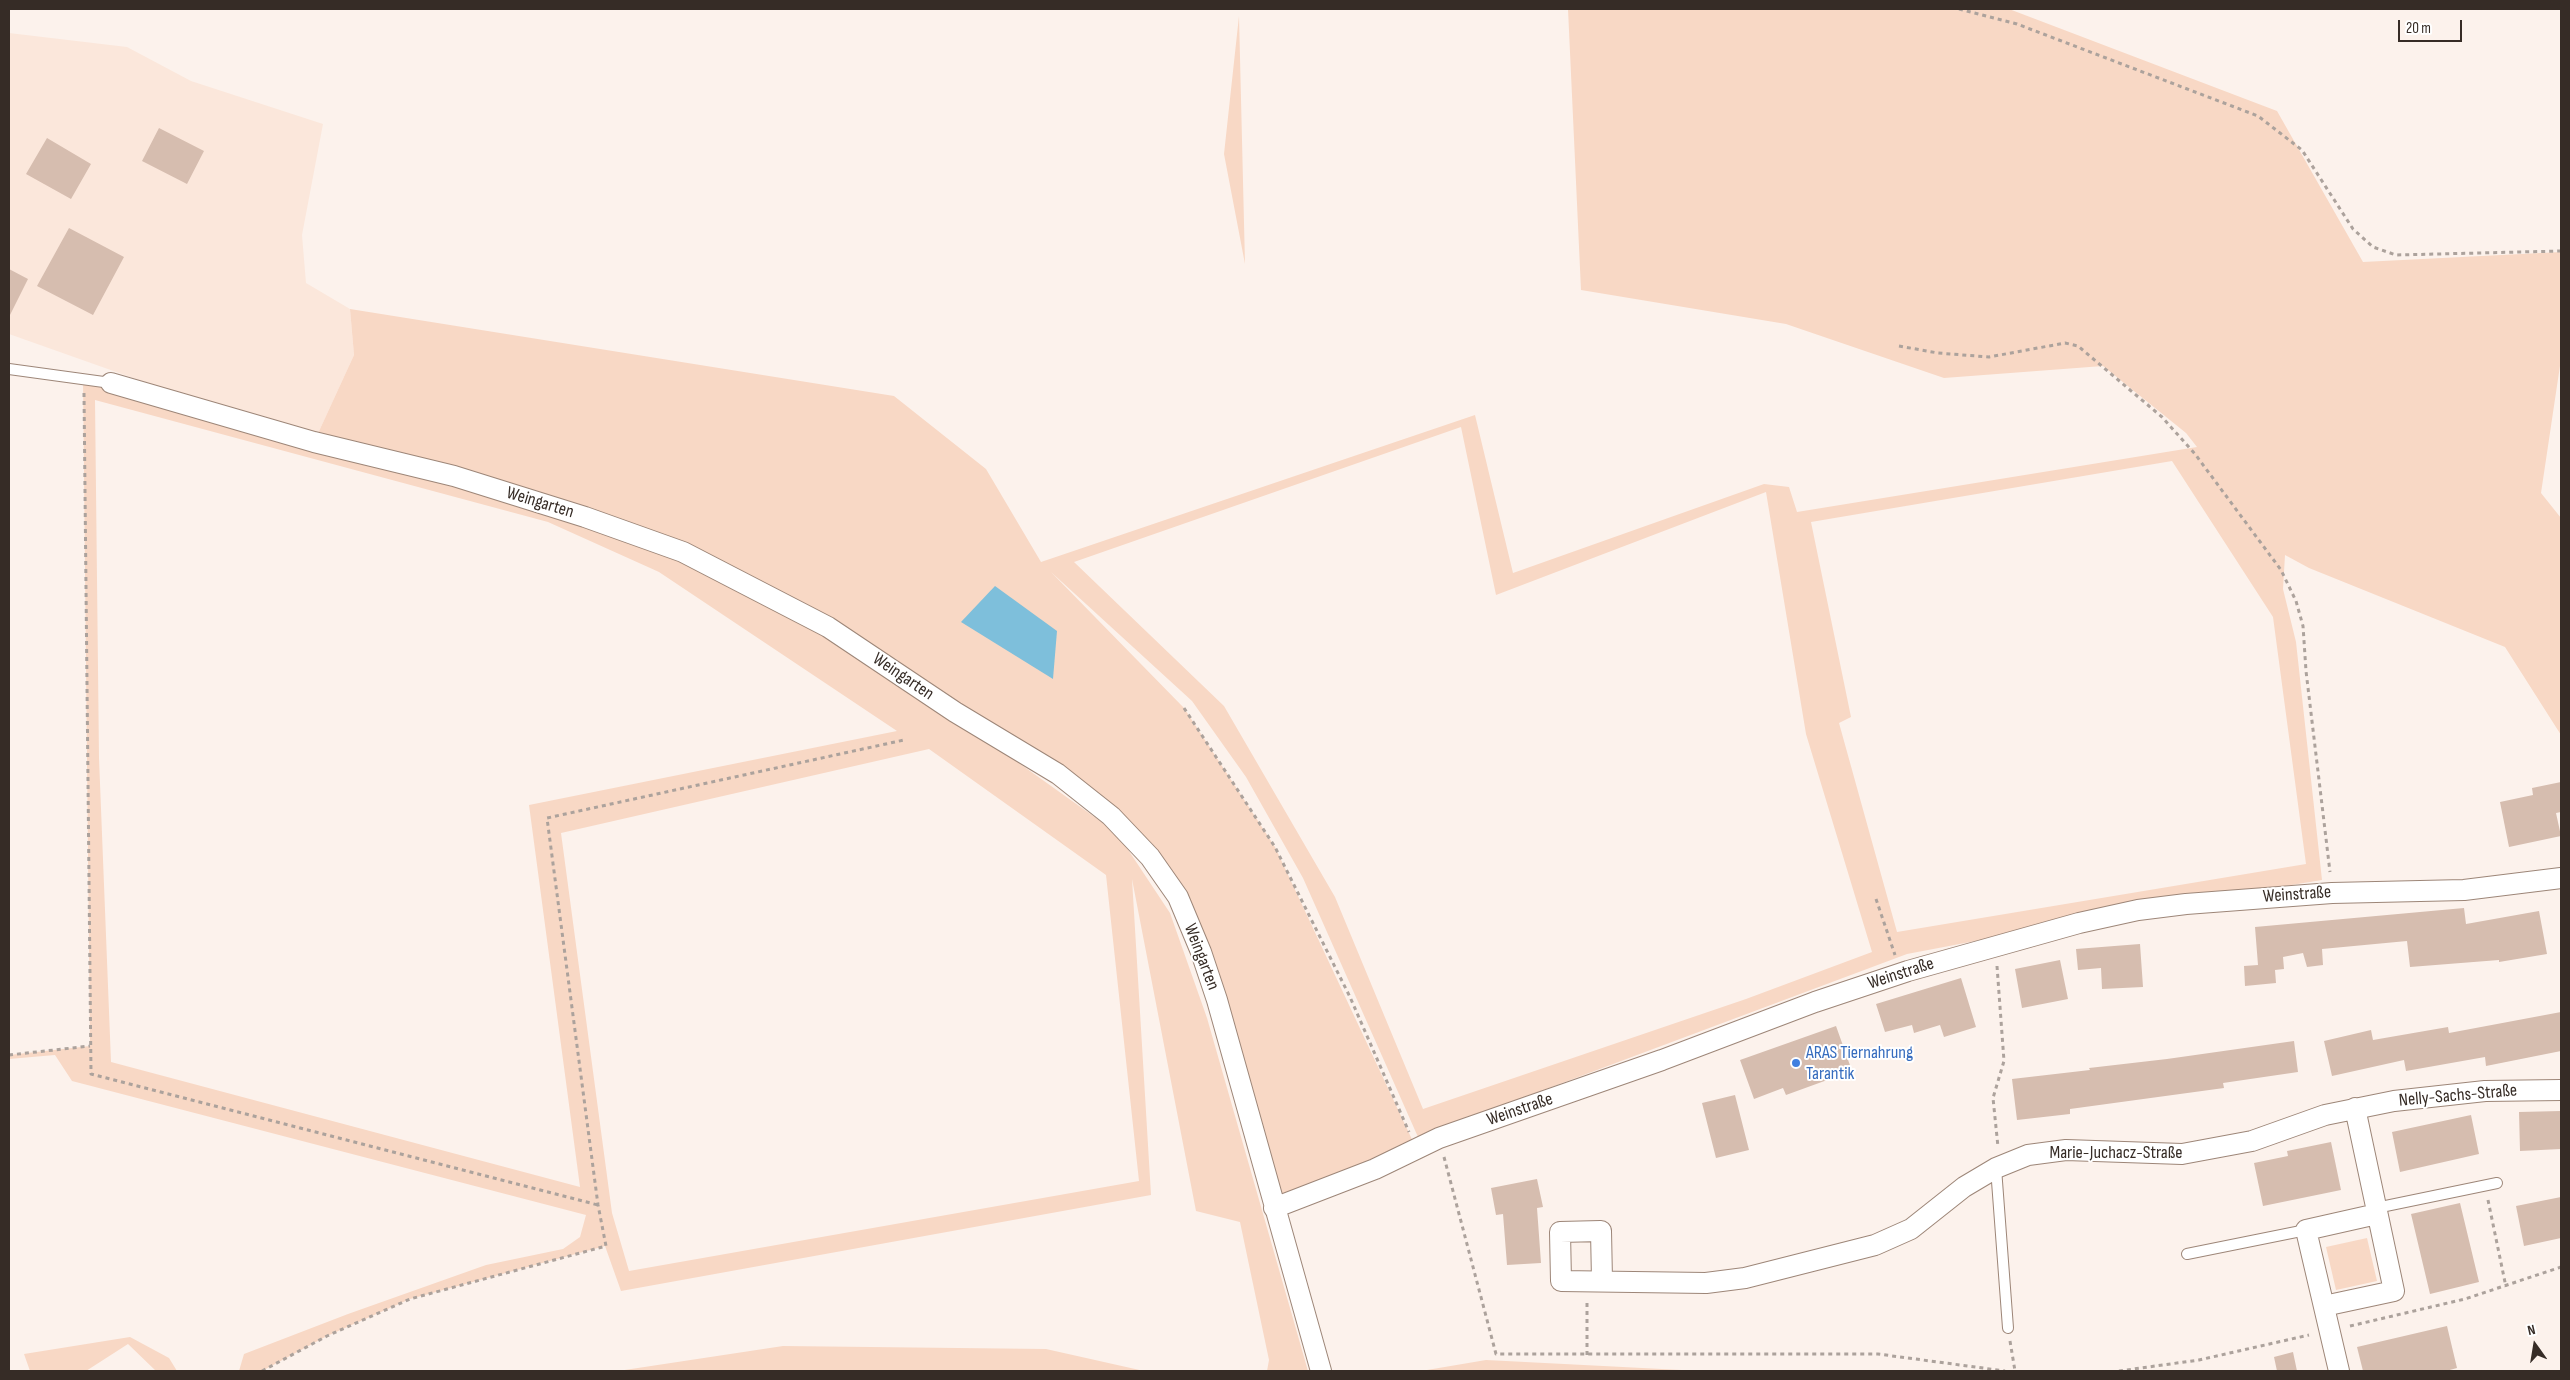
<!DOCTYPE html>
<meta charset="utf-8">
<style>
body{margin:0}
#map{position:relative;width:2570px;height:1380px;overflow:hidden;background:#fcf2ec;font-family:"Sofia Sans Condensed",sans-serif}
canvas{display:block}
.frame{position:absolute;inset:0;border:10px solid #362c26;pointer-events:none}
.north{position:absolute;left:2510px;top:1320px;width:50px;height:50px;-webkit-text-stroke:4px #fff;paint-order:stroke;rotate:347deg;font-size:14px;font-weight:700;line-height:20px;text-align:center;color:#362c26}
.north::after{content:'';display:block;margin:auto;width:18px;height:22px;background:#362c26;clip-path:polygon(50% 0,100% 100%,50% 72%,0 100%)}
.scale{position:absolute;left:2398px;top:20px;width:64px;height:22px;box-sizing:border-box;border:2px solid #362c26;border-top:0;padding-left:6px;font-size:15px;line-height:18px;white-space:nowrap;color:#362c26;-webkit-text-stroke:4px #fff;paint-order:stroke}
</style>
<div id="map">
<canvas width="2570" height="1380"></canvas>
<div class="frame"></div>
<div class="north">N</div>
<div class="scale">20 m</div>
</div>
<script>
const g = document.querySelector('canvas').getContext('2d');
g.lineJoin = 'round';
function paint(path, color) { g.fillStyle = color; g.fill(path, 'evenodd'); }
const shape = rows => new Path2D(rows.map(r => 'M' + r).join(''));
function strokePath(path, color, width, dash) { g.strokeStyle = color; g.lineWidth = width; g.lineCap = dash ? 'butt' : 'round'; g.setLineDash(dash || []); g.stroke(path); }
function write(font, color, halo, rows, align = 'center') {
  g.font = font + ' "Sofia Sans Condensed",sans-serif'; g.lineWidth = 4; g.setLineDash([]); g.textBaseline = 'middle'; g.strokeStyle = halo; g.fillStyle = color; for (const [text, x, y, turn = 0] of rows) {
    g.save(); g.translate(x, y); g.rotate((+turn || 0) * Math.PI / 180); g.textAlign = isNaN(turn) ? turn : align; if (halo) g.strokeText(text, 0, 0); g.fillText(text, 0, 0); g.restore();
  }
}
paint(shape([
 [9,33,127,47,191,81,323,124,302,235,306,283,350,309,354,355,314,442,9,334]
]), '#fbe7db');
paint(shape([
 [1568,9,2009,9,2277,111,2363,262,2561,252,2561,359,2541,493,2561,518,2561,735,2505,647,2309,568,2285,555,2283,589,2296,642,2322,880,2138,910,1907,954,1418,1137,1303,878,1246,777,1192,701,1051,572,1184,708,1275,847,1416,1148,1274,1208,1178,897,1111,816,955,712,896,659,727,574,828,627,1117,833,1170,913,1207,1018,1308,1371,1267,1371,1269,1360,1240,1222,1196,1211,1132,879,1151,1195,621,1291,605,1246,410,1299,327,1336,262,1371,239,1371,244,1354,348,1314,486,1265,563,1249,580,1237,586,1215,72,1081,55,1055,9,1059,9,1055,90,1046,83,379,314,442,354,355,350,309,894,396,986,469,1041,562,1475,415,1513,573,1764,484,1789,487,1797,512,2197,447,2186,433,2103,366,1944,378,1786,324,1581,290],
 [95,400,548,522,659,572,897,731,529,805,580,1187,111,1062,99,758],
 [1461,427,1496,595,1766,492,1806,734,1872,952,1746,999,1423,1109,1335,897,1224,706,1074,562],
 [2172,461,2273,617,2306,864,1897,932,1839,723,1851,717,1811,522],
 [929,749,1106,875,1139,1181,629,1271,612,1213,561,833],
 [1239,16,1245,264,1224,154],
 [2367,1238,2377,1281,2336,1290,2326,1247],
 [130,1337,169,1358,177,1371,156,1371,128,1344,86,1371,30,1371,24,1354],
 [783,1346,1046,1349,1144,1371,618,1371],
 [1486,1360,1701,1371,1421,1371]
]), '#f8d8c5');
paint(shape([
 [995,586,1057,631,1053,679,961,622]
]), '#7ebfdb');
paint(shape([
 [159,128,204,151,187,184,142,161],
 [47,138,91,164,71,199,26,174],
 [69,228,124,257,93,315,37,286],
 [9,269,28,279,9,317],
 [2561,782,2561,812,2556,813,2561,836,2509,847,2500,802,2533,795,2532,788],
 [2464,908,2466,924,2539,911,2547,954,2499,962,2499,960,2410,967,2407,941,2322,949,2323,965,2307,967,2303,953,2283,957,2284,969,2275,970,2276,983,2245,986,2244,966,2258,965,2255,927],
 [2140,944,2143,987,2102,989,2101,968,2078,970,2076,949],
 [2060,960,2068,999,2022,1008,2015,969],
 [1961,978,1976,1027,1944,1037,1940,1025,1914,1033,1912,1025,1885,1032,1876,1004],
 [2561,1012,2561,1051,2486,1066,2485,1057,2406,1071,2404,1060,2332,1076,2324,1041,2371,1030,2373,1040,2448,1027,2449,1033],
 [1836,1026,1852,1071,1786,1095,1783,1088,1754,1099,1740,1060],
 [2294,1041,2298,1072,2223,1083,2224,1088,2070,1109,2070,1114,2017,1120,2012,1079,2090,1070,2089,1068,2167,1059],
 [1735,1095,1749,1150,1716,1158,1702,1103],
 [2561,1111,2561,1149,2520,1151,2519,1112],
 [2471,1115,2479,1154,2400,1172,2392,1132],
 [2331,1142,2341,1190,2263,1206,2254,1163,2288,1156,2287,1151],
 [1537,1179,1543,1207,1537,1208,1541,1263,1507,1265,1503,1214,1496,1215,1491,1188],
 [2561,1197,2561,1238,2524,1246,2516,1206],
 [2460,1203,2479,1282,2430,1294,2411,1214],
 [2447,1326,2457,1368,2446,1371,2363,1371,2357,1347],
 [2293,1352,2297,1371,2277,1371,2274,1357]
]), '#d6bdaf');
const service = shape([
 [9,369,111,383],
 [1996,1168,2008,1328],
 [2376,1208,2497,1183],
 [2187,1254,2306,1230]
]);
const minor = shape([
 [111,383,314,442,454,476,585,517,683,552,828,627,955,712,1058,774,1111,816,1150,857,1178,897,1201,952,1217,1000,1321,1371],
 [1274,1208,1375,1169,1439,1138,1662,1060,1815,1002,1908,971,2079,923,2138,910,2186,904,2332,893,2464,890,2561,878],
 [1602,1280,1601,1231,1560,1232,1561,1281,1706,1283,1745,1278,1875,1245,1911,1229,1964,1187,1996,1168,2028,1155,2066,1150,2182,1154,2252,1141,2325,1115,2394,1101,2485,1091,2561,1090],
 [2324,1306,2394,1291,2355,1108],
 [2339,1371,2306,1230,2377,1214]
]);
strokePath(service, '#9d8678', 12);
strokePath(minor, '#9d8678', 22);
strokePath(shape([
 [1959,9,2017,24,2258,116,2302,150,2353,229,2373,247,2396,255,2561,251],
 [1899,346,1938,353,1989,357,2065,343,2078,346,2162,417,2195,454,2281,570,2296,601,2303,626,2306,671,2330,872],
 [84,393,91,1074,598,1205],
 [1184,708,1275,847,1350,997,1409,1132],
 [1876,899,1895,955],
 [1997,966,2004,1061,1993,1098,1998,1147],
 [9,1055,90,1046],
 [1444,1157,1496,1354,1878,1354,2005,1371],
 [2488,1200,2506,1287],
 [2350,1326,2465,1299,2561,1267],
 [2010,1341,2015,1371],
 [1587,1355,1587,1301],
 [262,1371,327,1336,410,1299,606,1246,598,1205,547,818,904,740],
 [2119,1371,2199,1360,2309,1335]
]), '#aca29c', 3, [4, 4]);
strokePath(service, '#fff', 10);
strokePath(minor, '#fff', 20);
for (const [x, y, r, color] of [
 [1796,1063,5,"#3f7fe0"]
]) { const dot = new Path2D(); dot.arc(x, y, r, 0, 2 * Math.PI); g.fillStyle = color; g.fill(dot); strokePath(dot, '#fff', 2); }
write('18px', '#362c26', '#fff', [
 ["Weingarten",540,503,17],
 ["Weingarten",903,677,34],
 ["Weinstraße",2297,895,-4],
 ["Weingarten",1201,957,69],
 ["Weinstraße",1901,974,-18],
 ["Nelly-Sachs-Straße",2458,1096,-5],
 ["Weinstraße",1520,1110,-19],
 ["Marie-Juchacz-Straße",2116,1153]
]);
write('18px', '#366cbe', '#fff', [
 ["ARAS Tiernahrung",1806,1053],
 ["Tarantik",1806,1074]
], 'left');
</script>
